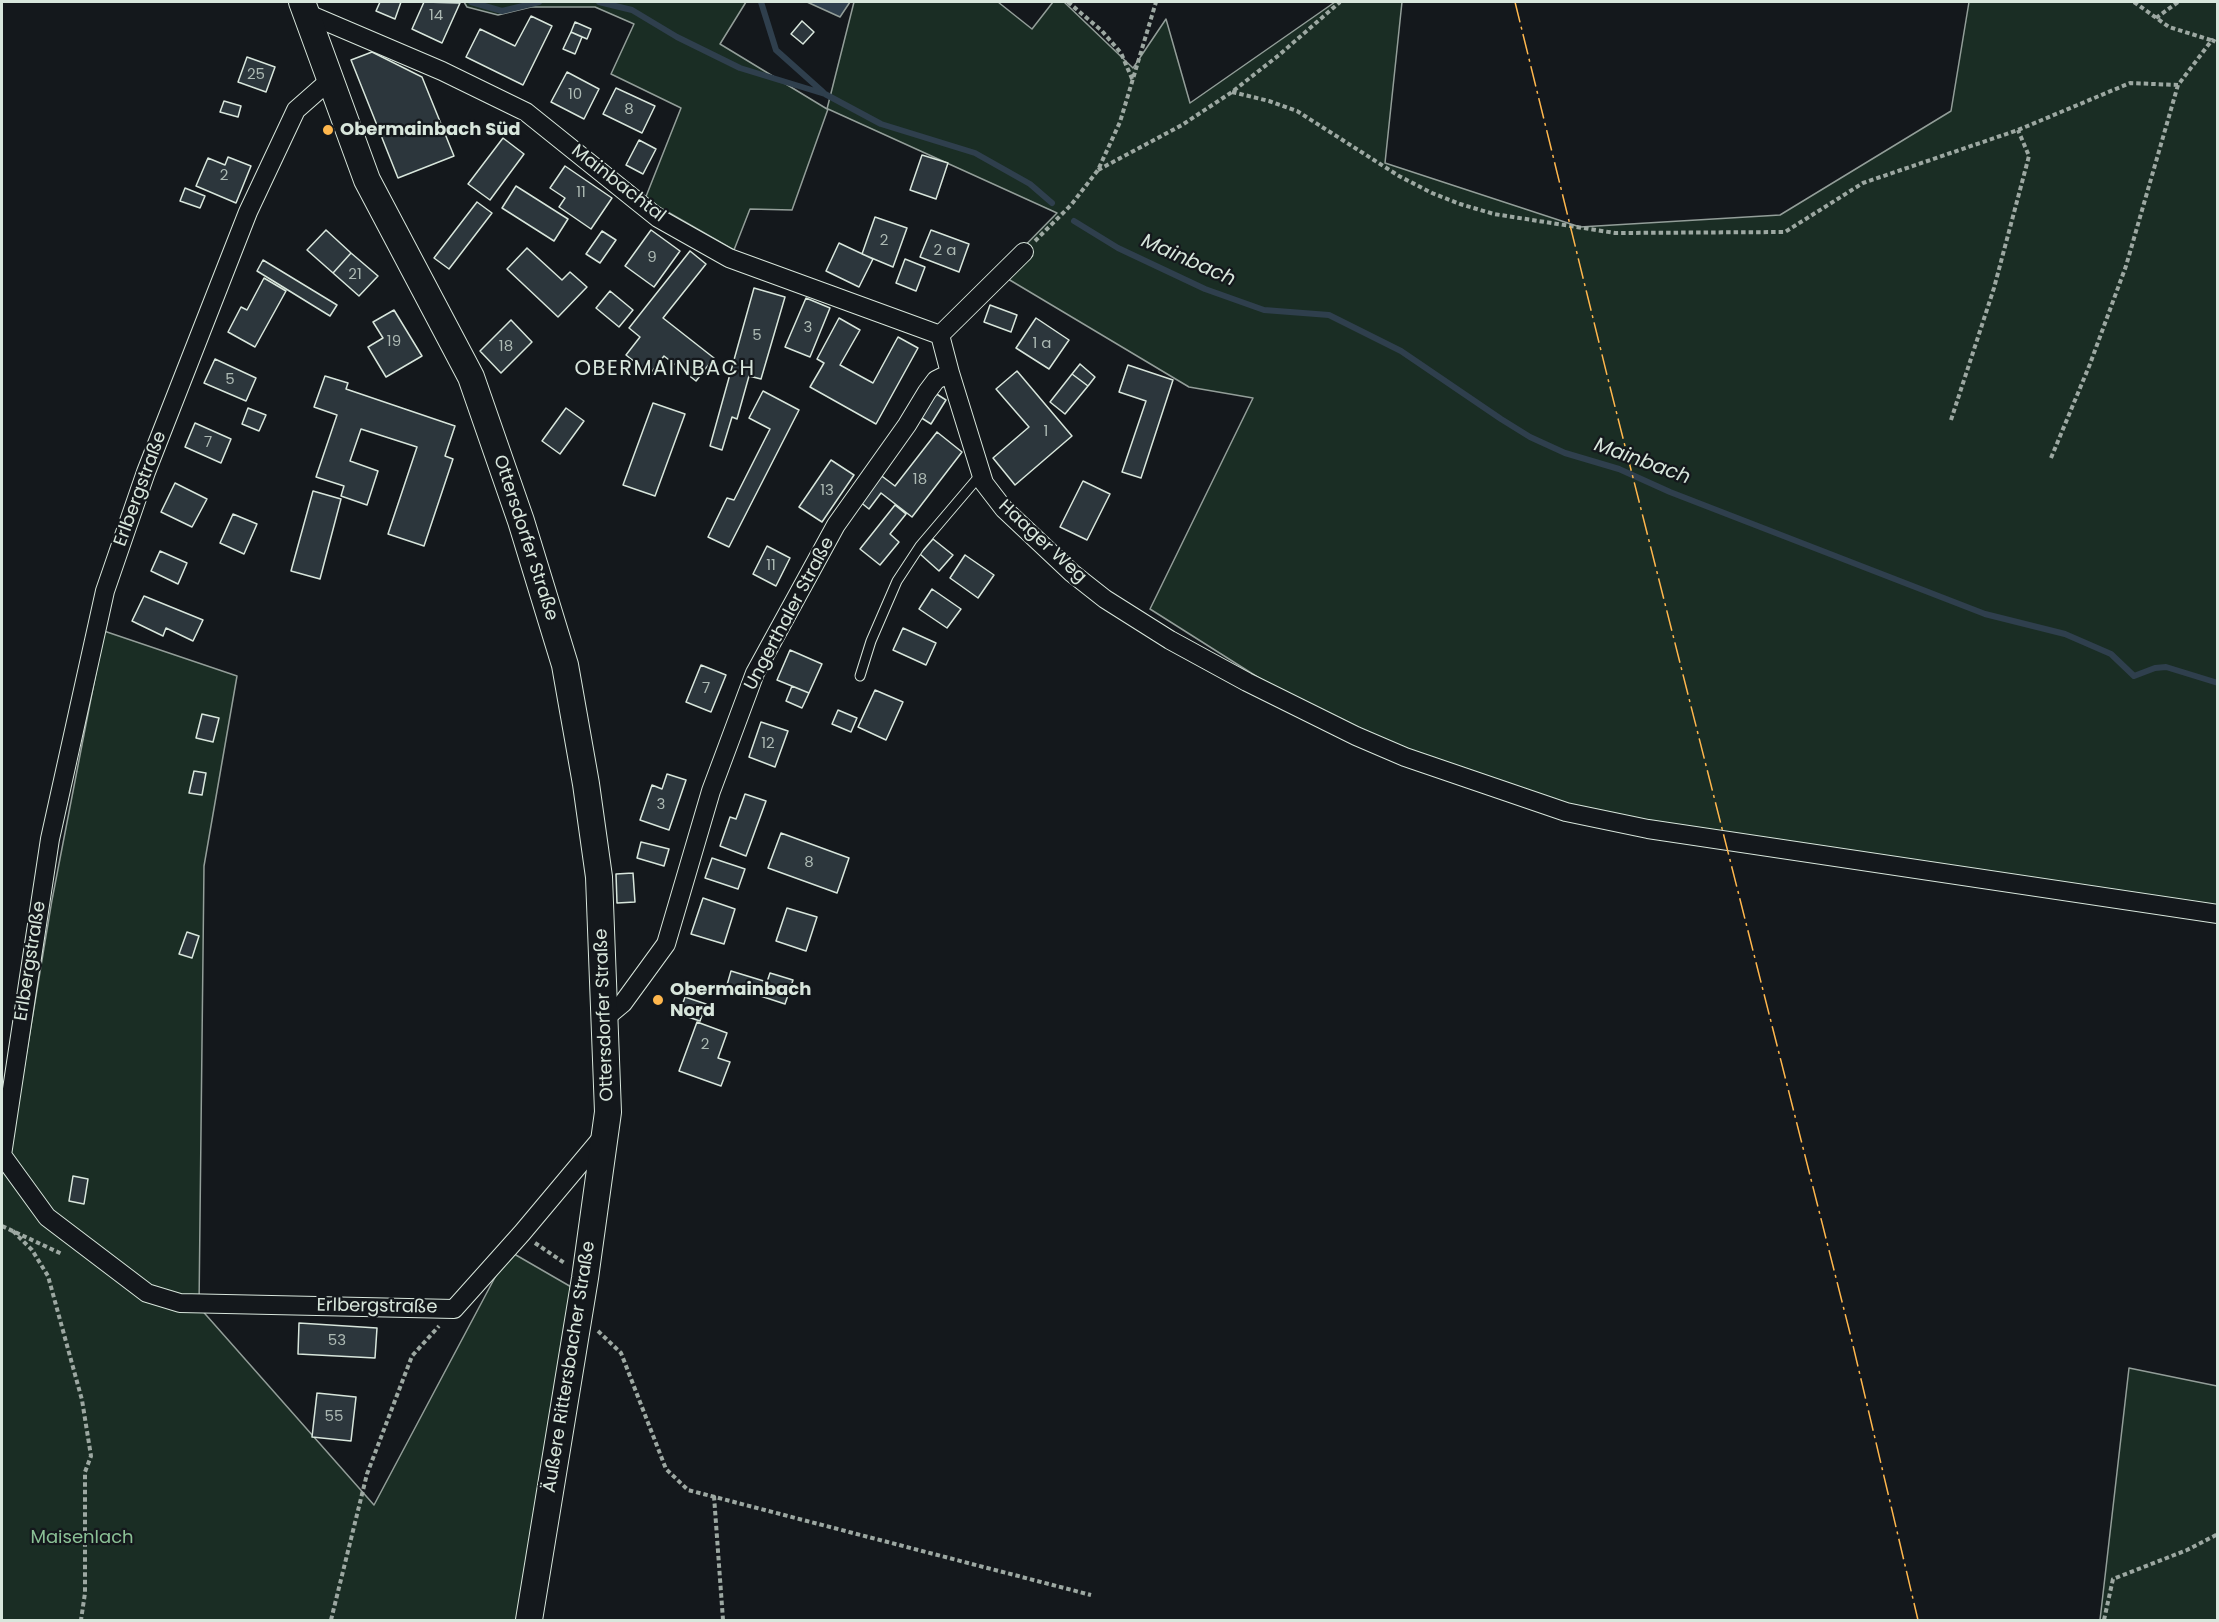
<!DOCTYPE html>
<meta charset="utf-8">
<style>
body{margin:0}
#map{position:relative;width:2219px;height:1622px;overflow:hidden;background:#14181c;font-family:Poppins,sans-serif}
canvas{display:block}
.frame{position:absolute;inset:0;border:3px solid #d8e6dc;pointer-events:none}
</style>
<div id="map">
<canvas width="2219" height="1622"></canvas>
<div class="frame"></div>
</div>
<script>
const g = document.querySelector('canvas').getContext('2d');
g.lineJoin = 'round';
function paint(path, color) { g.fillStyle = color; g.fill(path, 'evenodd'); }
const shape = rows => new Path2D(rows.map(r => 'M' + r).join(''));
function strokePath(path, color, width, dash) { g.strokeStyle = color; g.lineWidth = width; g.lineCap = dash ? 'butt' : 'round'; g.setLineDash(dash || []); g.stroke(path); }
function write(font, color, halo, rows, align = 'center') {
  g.font = font + ' Poppins,sans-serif'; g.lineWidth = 4.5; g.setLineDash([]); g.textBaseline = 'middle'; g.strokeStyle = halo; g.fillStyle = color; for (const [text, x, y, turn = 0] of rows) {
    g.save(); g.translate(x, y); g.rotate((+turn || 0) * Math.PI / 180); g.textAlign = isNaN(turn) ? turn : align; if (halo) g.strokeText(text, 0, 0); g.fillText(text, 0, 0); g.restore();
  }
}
const green = shape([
 [464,2,746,2,720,44,827,109,854,2,998,2,1032,29,1053,2,1064,2,1133,68,1166,19,1190,103,1335,2,1402,2,1385,163,1580,227,1780,215,1951,111,1969,2,2217,2,2217,915,1594,819,1338,728,1150,609,1253,398,1189,387,998,273,1057,213,828,109,792,210,750,209,734,250,645,199,681,108,611,74,634,24,595,7,531,7,498,15,467,7,464,2],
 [104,631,237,676,204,866,199,1307,374,1505,509,1251,573,1288,518,1620,2,1620,2,1165,7,1170,52,900,104,631],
 [2129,1368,2217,1386,2217,1620,2100,1620,2129,1368]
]);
paint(green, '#1a2d24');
strokePath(green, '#939e99', 1.5);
const water = shape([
 [807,2,850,2,840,17,807,2]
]);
paint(water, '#2f3f4d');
strokePath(water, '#939e99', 1.5);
strokePath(shape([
 [471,2,502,11,539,2],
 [599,2,632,10,677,37,740,68,825,94,881,124,975,153,1030,184,1052,203],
 [761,2,776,50,823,92],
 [1074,221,1118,248,1205,289,1264,310,1329,315,1401,351,1501,419,1530,437,1565,453,1619,469,1670,492,1985,614,2065,634,2111,654,2134,676,2155,668,2166,667,2218,683]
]), '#2f3f4d', 6);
const building = shape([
 [380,2,401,2,395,19,376,11,380,2],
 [424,2,460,3,442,43,412,29,424,2],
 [531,16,552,26,523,85,466,57,480,29,515,46,531,16],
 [802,21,814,32,803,44,791,34,802,21],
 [575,22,591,29,587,39,571,32,575,22],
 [571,32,582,37,575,54,563,49,571,32],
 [372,52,422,77,454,156,398,178,351,60,372,52],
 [247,57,275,67,266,92,238,82,247,57],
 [567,72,599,89,584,119,551,102,567,72],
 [616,88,655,106,642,133,603,114,616,88],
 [224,101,241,106,238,117,220,112,224,101],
 [503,138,524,154,490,200,468,184,503,138],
 [639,140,656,149,643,174,626,165,639,140],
 [922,155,948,163,936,199,910,190,922,155],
 [228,157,251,166,236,203,196,186,208,158,225,165,228,157],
 [565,166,612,198,591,229,559,207,565,198,550,188,565,166],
 [516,186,568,219,554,241,502,208,516,186],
 [185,188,205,196,200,208,180,201,185,188],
 [477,202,492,213,449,269,434,258,477,202],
 [875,217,907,228,893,267,862,254,875,217],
 [326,230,351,253,333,273,307,250,326,230],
 [651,230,680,251,654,287,625,266,651,230],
 [931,230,969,244,959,272,920,257,931,230],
 [602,231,616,240,600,263,586,254,602,231],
 [839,243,873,259,859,287,826,271,839,243],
 [527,248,562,280,570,272,587,287,558,317,507,269,527,248],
 [690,251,706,264,663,318,714,358,696,381,664,356,650,374,626,355,640,337,629,328,690,251],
 [351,253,378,276,359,296,333,273,351,253],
 [905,259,925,267,916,291,896,283,905,259],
 [263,260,337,305,330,316,257,271,263,260],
 [264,278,286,291,255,347,228,332,241,307,247,310,264,278],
 [754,288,785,297,761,379,749,376,737,419,732,417,722,450,710,446,754,288],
 [610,291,633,310,619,327,596,308,610,291],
 [806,298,830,308,810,357,785,347,806,298],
 [990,305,1017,315,1011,332,984,322,990,305],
 [394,310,422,356,386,377,368,347,383,338,373,322,394,310],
 [839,318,860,330,840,365,873,383,898,337,918,348,876,424,810,387,824,363,817,359,839,318],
 [1036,318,1069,340,1049,369,1016,348,1036,318],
 [511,320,532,342,501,373,480,351,511,320],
 [215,359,256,378,246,401,204,383,215,359],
 [1080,364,1095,377,1088,386,1072,374,1080,364],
 [1128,365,1173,380,1141,478,1122,472,1146,401,1119,392,1128,365],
 [1017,371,1072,436,1015,485,993,458,1029,427,996,389,1017,371],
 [1072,374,1088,386,1065,414,1050,402,1072,374],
 [325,376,348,383,346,389,455,426,445,456,453,459,424,546,388,534,417,447,361,429,350,461,378,471,367,505,341,496,344,486,316,477,337,415,314,407,325,376],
 [763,391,799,410,729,547,708,537,727,498,734,500,770,429,749,418,763,391],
 [935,393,946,400,931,424,920,417,935,393],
 [653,403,685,414,655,496,623,485,653,403],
 [248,408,266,415,259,431,242,424,248,408],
 [566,408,584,421,560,454,542,441,566,408],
 [195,423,231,439,221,463,185,447,195,423],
 [937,432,962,452,912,517,881,493,869,509,859,501,879,474,895,486,937,432],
 [831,460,854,475,822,522,799,507,831,460],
 [1083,481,1110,494,1087,540,1060,527,1083,481],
 [175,483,207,499,192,527,161,512,175,483],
 [313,491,341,499,320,579,291,571,313,491],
 [895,505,906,514,890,534,899,542,880,565,860,549,895,505],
 [233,514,257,524,244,554,220,543,233,514],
 [933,539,953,555,939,571,920,554,933,539],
 [767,546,790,558,776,586,753,574,767,546],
 [160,551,187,563,178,584,151,571,160,551],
 [965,555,994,575,978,598,950,578,965,555],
 [932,589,961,609,947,628,919,609,932,589],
 [144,596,203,620,193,641,166,628,163,636,132,621,144,596],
 [903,628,936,643,926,665,893,650,903,628],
 [790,650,822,664,809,693,777,680,790,650],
 [701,665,726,675,711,712,686,702,701,665],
 [792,686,809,693,802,708,786,701,792,686],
 [875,690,903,702,886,740,858,727,875,690],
 [838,710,857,718,851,732,832,724,838,710],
 [202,714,219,718,213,742,196,738,202,714],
 [761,722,788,731,775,767,749,757,761,722],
 [194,771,206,773,202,795,189,793,194,771],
 [667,774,686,780,669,830,640,820,652,785,662,789,667,774],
 [745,794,766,801,746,856,720,846,730,817,736,819,745,794],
 [781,833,849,858,837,893,768,868,781,833],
 [641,842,669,849,664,866,637,858,641,842],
 [712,858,745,869,738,889,705,878,712,858],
 [633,873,635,902,617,903,616,874,633,873],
 [703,898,735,909,724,944,691,934,703,898],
 [787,908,817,917,806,951,776,941,787,908],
 [187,932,199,936,192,958,179,954,187,932],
 [731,971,767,982,770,973,793,980,785,1004,727,985,731,971],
 [685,997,706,1004,700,1021,679,1014,685,997],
 [697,1022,727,1033,718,1058,730,1062,721,1086,679,1071,697,1022],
 [73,1176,88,1179,84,1204,69,1201,73,1176],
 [299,1323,377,1328,375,1358,298,1354,299,1323],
 [317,1393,356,1397,351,1441,312,1437,317,1393]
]);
paint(building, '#2c363c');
strokePath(building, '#d8e6dc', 1.5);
const lane = shape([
 [860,676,871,641,897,581,920,546,982,473]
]);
const street = shape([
 [306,13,442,71,526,112,658,218,729,258,940,335],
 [330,80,296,110,248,212,146,472,105,591,50,839,2,1155,47,1217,147,1293,180,1303,454,1309,522,1233,605,1134],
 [950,373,984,483,1004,509,1072,573,1105,599,1170,640,1247,682,1356,736,1405,757,1566,812,1648,829,2218,914],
 [605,1018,623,1003,666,944,711,791,755,673,836,525,907,425,927,392,936,380,950,373,940,335,1024,252]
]);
const secondary = shape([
 [302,2,367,180,471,377,521,521,565,665,586,784,599,877,608,1112,585,1278,529,1620]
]);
strokePath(lane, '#d8e6dc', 11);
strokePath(street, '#d8e6dc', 20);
strokePath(secondary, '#d8e6dc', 28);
strokePath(shape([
 [1068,2,1102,31,1121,53,1133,81],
 [2134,2,2169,27,2214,41],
 [2156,18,2178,2],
 [1232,92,1269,101,1297,111,1399,176,1432,193,1460,204,1494,214,1615,233,1785,232,1863,183,2018,130,2130,83,2178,85,2212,40,2218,43],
 [1098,170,1182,125,1232,92,1279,55,1340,2],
 [1035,241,1071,205,1098,170,1120,122,1156,2],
 [1951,420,1994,288,2029,156,2018,130],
 [2051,458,2090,364,2126,266,2178,85],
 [2,1226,62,1254],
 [13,1231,32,1250,48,1276,82,1400,91,1456,85,1472,85,1593,81,1620],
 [535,1243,566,1264],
 [598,1331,621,1353,666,1469,688,1490,1091,1595],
 [714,1496,723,1620],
 [331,1620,367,1474,412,1356,439,1326],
 [2104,1620,2113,1579,2187,1550,2218,1534]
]), '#9da8a2', 4, [4.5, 3]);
strokePath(lane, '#14181c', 9);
strokePath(street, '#14181c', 18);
strokePath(secondary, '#14181c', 26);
strokePath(shape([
 [1515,2,1608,379,1851,1337,1918,1620]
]), '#ffb74d', 1.5, [21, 4.5, 3, 4.5]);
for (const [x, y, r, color] of [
 [328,130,6,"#ffb74d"],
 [658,1000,6,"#ffb74d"]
]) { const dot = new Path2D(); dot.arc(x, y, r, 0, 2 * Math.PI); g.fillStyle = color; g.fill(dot); strokePath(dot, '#14181c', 2); }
write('15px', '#adbab4', null, [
 ["14",436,16],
 ["25",256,75],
 ["10",575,95],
 ["8",629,110],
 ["2",224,176],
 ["11",581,193],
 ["2",884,241],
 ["2 a",945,251],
 ["9",652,258],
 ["21",355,275],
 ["3",808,328],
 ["5",757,336],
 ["19",394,342],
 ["1 a",1042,344],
 ["18",506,347],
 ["5",230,380],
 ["1",1046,432],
 ["7",208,443],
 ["18",920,480],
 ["13",827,491],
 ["11",771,566],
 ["7",706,689],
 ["12",768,744],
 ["3",661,805],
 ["8",809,863],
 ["2",705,1045],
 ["53",337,1341],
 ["55",334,1417]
]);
write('bold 18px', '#d8e6dc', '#14181c', [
 ["Obermainbach Süd",340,130],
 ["Obermainbach",670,990],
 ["Nord",670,1011]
], 'left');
write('18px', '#d8e6dc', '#14181c', [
 ["Mainbachtal",618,184,38],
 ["Erlbergstraße",141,489,-70],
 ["Ottersdorfer Straße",525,538,72],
 ["Haager Weg",1042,542,43],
 ["Ungerthaler Straße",790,614,-62],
 ["Erlbergstraße",31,961,-81],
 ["Ottersdorfer Straße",605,1015,-92],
 ["Erlbergstraße",377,1307,1],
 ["Äußere Rittersbacher Straße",570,1367,-81]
]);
write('18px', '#8ac095', '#14181c', [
 ["Maisenlach",82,1538]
]);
write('italic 20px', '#d8e6dc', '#14181c', [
 ["Mainbach",1188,261,24],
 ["Mainbach",1642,462,20]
]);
g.letterSpacing = '1.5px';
write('21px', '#d8e6dc', '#14181c', [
 ["OBERMAINBACH",665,370]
]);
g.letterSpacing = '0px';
</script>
